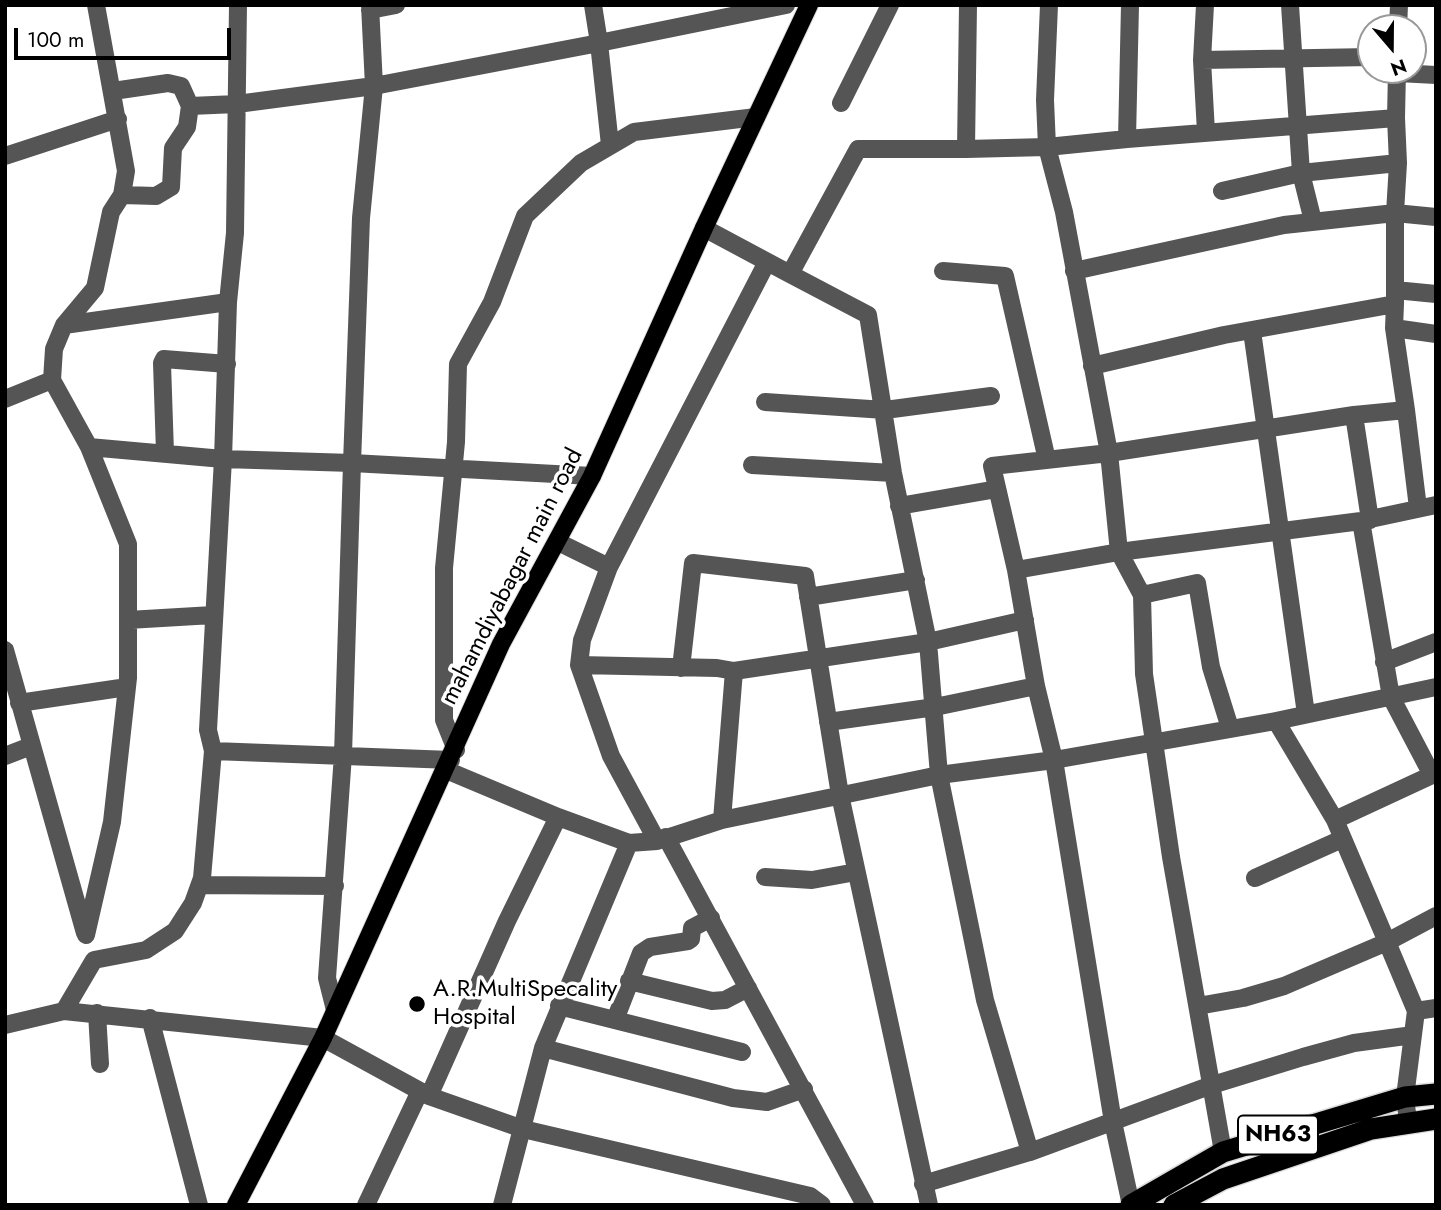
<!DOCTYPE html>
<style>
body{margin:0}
#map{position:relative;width:1441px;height:1210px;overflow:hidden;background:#fff;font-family:Jost,sans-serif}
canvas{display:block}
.frame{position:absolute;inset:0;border:7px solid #000;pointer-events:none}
.north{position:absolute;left:1357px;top:14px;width:70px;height:70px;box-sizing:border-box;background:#fff;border:2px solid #999;border-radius:50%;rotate:160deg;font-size:19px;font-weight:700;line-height:28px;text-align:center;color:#000}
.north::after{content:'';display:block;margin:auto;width:24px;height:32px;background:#000;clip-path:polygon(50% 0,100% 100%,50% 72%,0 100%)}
.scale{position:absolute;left:14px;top:28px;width:217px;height:32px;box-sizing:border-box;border:4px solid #000;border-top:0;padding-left:9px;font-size:21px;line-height:24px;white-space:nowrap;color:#000;-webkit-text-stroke:5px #fff;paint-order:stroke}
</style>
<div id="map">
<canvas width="1441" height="1210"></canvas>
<div class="frame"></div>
<div class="north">N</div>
<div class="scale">100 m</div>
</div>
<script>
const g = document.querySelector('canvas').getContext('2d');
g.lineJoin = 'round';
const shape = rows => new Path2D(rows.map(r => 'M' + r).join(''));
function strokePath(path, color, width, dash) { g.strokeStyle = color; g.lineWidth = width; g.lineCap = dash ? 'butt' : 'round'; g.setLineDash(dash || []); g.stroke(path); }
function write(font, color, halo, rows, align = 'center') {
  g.font = font + ' Jost,sans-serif'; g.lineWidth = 7; g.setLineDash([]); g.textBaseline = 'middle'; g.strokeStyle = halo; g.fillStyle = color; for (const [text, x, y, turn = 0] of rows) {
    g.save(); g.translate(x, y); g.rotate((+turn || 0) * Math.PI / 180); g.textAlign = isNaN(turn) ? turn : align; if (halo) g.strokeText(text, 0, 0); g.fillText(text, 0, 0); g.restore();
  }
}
const major = shape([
 [236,1205,323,1038,501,644,592,476,704,228,809,5]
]);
const highway = shape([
 [1131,1205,1223,1152,1405,1097,1436,1094],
 [1174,1205,1223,1179,1371,1129,1436,1119]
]);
strokePath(major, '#dbdbdb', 20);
strokePath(highway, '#dbdbdb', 24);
strokePath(shape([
 [1049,5,1045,100,1047,147,1064,212,1109,453,1119,552,1142,595],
 [1130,5,1127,139,1396,118,1397,70],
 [1205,5,1202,60,1206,132],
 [1290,5,1301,173,1313,221],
 [370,10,396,5],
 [1398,28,1399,5],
 [1202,60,1371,57],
 [1398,73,1436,75],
 [113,91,168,83,181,86,190,106],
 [841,103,890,5],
 [610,145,599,43,786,5],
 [966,149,1047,147,1127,139],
 [5,156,118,119],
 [1222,191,1301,173,1398,163],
 [122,195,156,196,171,187,173,148,187,127,190,106,237,104,374,86,370,5],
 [704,228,790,274,858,149,966,149,968,5],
 [943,271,1005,276,1047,460],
 [1074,271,1284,225,1395,213,1398,163,1396,118],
 [790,274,868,315,893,473,928,642,939,775,985,1000,1030,1152],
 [1395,290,1436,294],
 [1395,304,1394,328,1406,410],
 [64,325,228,302],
 [1394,328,1436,334],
 [1252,331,1306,714],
 [1092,366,1224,335,1395,304,1395,213,1436,217],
 [5,399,52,380],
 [765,402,885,410,991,396],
 [89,447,223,459,352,463,361,218,374,86,599,43,593,5],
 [165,453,162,363,164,359,227,364],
 [752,465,893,473],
 [899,506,997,489],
 [1370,520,1354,415,1406,410,1418,508],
 [558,542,609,567,582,640,579,665,611,756,657,841],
 [609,567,767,262],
 [1016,570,992,466,1109,453,1354,415],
 [808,597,916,580],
 [128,620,213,615],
 [5,650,85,933],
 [1384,662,1436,642],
 [579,665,717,668,734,671,928,642,1025,620],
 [681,668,693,563,805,576,840,795,929,1205],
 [19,703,127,687],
 [828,722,935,707,1036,686],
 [456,750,444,720,444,568,456,442,458,364,492,302,525,216,581,163,634,132,756,117],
 [213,751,208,730,223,459,228,302,235,233,238,5],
 [5,756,31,746],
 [446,770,558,817,629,843,657,841,722,820,939,775,1054,760,1276,721,1436,687],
 [722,820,734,671],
 [1335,820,1432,775,1391,697,1361,521],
 [666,837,865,1205],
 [765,877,812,880,856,872],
 [1255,878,1342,839],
 [200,885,335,886],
 [86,935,112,822,128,678,128,544,89,447,52,380,54,349,64,325,95,288,111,212,122,195,126,171,96,5],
 [629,981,712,1001,725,1000,748,988],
 [559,1006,742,1052],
 [1198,1006,1243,998,1284,986,1387,942,1335,820,1276,721],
 [335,1010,327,978,343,755,352,463,592,476],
 [64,1011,94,960,146,950,175,931,193,903,202,878,213,751,451,760],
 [1416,1011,1436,1008],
 [97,1013,100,1064],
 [150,1018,199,1205],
 [615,1020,641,953,650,947,688,941,691,939,692,928,711,918],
 [5,1025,64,1011,323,1038,429,1096,523,1129,810,1196,822,1205],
 [543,1048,733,1098,767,1102,804,1089],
 [429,1096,507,921,558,817],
 [1408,1121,1405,1097,1416,1011,1387,942,1436,916],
 [1223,1152,1171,857,1144,674,1142,595,1197,583,1211,667,1230,728],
 [923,1184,1030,1152,1209,1086,1303,1057,1354,1043,1413,1035],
 [366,1205,420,1091],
 [502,1205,543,1048,629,843],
 [1131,1205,1113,1122,1054,760,1036,686,1016,570,1119,552,1361,521,1436,505]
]), '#555', 18);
strokePath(major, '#000', 18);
strokePath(highway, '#000', 21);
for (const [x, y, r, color] of [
 [417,1004,9,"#000"]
]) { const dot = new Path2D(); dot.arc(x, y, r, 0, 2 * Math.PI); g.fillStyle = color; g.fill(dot); strokePath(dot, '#fff', 2.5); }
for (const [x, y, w] of [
 [1278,1135,80]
]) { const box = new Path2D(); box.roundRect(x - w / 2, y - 19.5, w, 39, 5); g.fillStyle = '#fff'; g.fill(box); strokePath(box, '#000', 2); }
write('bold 23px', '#000', null, [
 ["NH63",1278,1135]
]);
write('24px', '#000', '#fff', [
 ["mahamdiyabagar main road",513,577,-63]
]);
write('24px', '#000', '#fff', [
 ["A.R.MultiSpecality",433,990],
 ["Hospital",433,1018]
], 'left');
</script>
